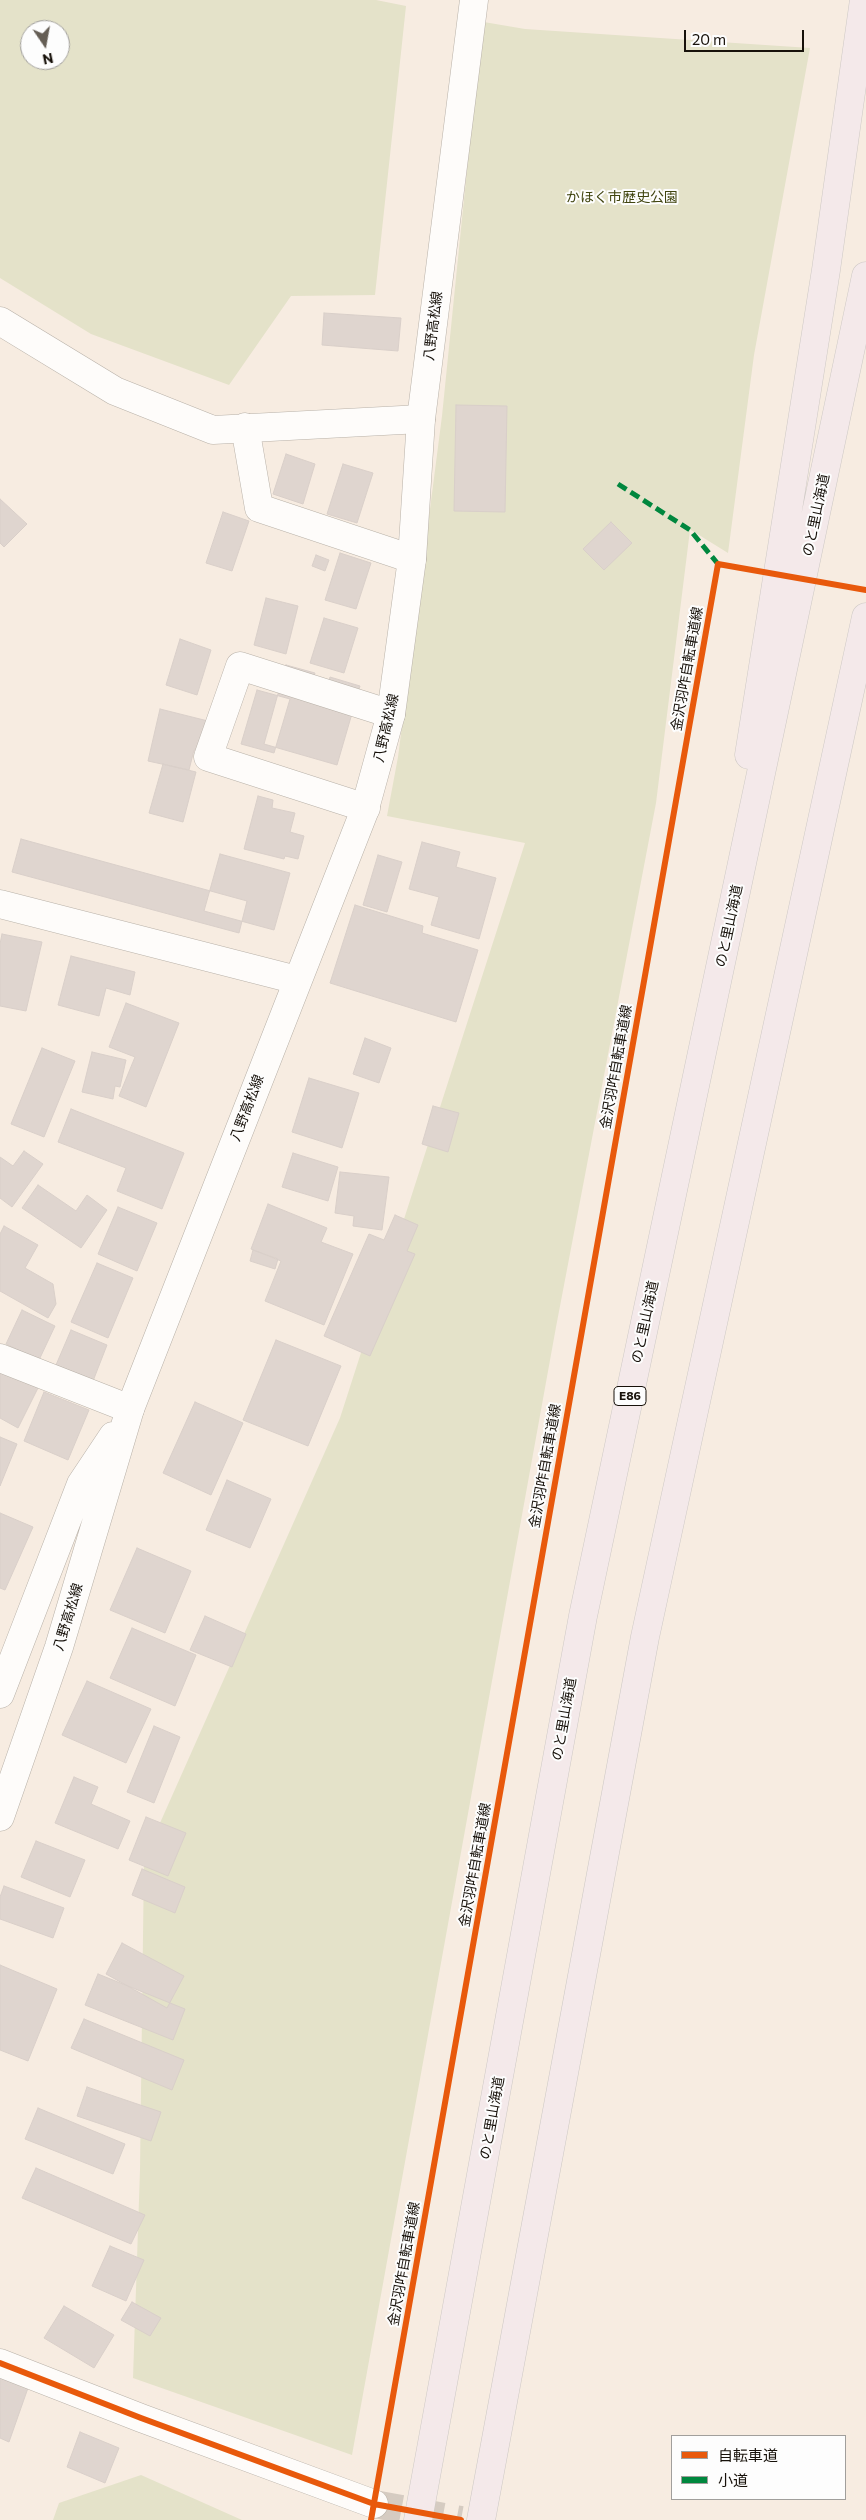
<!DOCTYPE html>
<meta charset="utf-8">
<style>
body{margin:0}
#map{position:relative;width:866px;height:2520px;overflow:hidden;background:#f7ece1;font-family:Commissioner,"Noto Sans JP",sans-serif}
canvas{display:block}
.legend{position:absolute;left:671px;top:2435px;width:175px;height:65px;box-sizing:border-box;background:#fdfdfd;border:1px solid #a19f9c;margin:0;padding:6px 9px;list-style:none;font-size:15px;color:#17110a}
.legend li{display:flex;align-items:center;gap:10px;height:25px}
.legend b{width:25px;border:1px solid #a19f9c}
.north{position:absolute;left:20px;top:20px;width:50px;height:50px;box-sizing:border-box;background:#fdfdfd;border:1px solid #a19f9c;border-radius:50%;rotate:168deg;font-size:14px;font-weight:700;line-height:20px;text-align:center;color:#17110a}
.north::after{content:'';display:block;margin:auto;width:18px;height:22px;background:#655e55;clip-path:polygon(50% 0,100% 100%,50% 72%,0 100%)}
.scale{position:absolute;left:684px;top:30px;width:120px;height:22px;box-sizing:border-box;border:2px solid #17110a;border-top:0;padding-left:6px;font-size:15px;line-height:18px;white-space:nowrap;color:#17110a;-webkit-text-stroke:4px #fdfdfd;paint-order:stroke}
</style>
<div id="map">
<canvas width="866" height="2520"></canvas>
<ul class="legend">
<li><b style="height:6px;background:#e8590c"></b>自転車道</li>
<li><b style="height:6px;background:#00873e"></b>小道</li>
</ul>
<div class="north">N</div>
<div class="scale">20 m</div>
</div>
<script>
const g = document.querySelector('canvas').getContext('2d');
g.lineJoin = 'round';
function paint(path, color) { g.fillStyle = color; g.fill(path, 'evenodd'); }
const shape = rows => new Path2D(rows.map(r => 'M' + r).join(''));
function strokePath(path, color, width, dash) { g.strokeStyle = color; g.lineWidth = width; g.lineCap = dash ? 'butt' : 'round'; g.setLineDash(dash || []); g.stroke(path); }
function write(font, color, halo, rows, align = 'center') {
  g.font = font + ' Commissioner,"Noto Sans JP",sans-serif'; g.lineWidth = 4; g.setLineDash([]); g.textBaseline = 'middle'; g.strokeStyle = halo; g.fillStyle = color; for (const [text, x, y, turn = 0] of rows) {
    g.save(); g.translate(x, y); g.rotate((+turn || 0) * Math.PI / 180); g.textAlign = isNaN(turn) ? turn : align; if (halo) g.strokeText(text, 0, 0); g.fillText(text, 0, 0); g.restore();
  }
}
paint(shape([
 [0,0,376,0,406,6,375,295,291,296,229,385,91,334,0,278],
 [30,30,60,30,60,60,30,60],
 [472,20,525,29,810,48,754,355,728,553,678,522,690,530,656,803,556,1327,352,2455,133,2378,140,2170,144,1859,340,1418,525,843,387,816,398,757,442,416,478,61],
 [141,2475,242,2520,53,2520,59,2503]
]), '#e4e2c9');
const building = shape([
 [324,313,401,318,398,351,322,345,324,313],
 [456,405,507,406,505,512,454,511,456,405],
 [286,454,315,464,303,504,273,494,286,454],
 [343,464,373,473,357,523,327,514,343,464],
 [0,499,27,524,4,547,0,543,0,499],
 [223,512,249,521,232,571,206,563,223,512],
 [611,522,632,543,604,570,583,549,611,522],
 [340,553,371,563,356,609,325,600,340,553],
 [316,555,329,560,325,571,312,566,316,555],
 [266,598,298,606,286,654,254,645,266,598],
 [324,618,358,628,344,673,310,663,324,618],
 [180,639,211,650,197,695,166,685,180,639],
 [286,665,315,673,309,696,324,700,330,677,360,686,337,765,264,744,286,665],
 [257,690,290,699,274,753,241,744,257,690],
 [160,709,208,721,200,752,194,750,189,770,148,761,160,709],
 [163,764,196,772,183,822,149,813,163,764],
 [258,796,273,800,272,808,295,813,290,832,304,836,298,859,285,856,284,859,244,849,258,796],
 [21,839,247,901,239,933,12,872,21,839],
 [422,842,460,852,456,867,496,878,479,939,431,925,439,897,409,889,422,842],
 [220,854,290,873,274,930,204,911,220,854],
 [378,855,402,862,387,912,363,905,378,855],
 [355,905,423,926,422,933,478,950,456,1022,330,983,355,905],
 [2,934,42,942,26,1011,0,1006,0,944,2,934],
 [71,956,135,972,130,995,106,988,99,1016,58,1005,71,956],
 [126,1003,179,1023,146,1107,119,1096,135,1057,109,1047,126,1003],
 [365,1038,391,1048,379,1083,353,1074,365,1038],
 [42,1048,75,1061,44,1137,11,1124,42,1048],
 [92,1052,126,1060,120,1087,115,1086,113,1099,82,1092,92,1052],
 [309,1078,359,1093,342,1148,292,1132,309,1078],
 [433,1106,459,1113,448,1152,422,1144,433,1106],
 [71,1109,184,1153,162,1209,117,1191,126,1168,58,1142,71,1109],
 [24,1151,43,1164,12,1207,0,1198,0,1157,13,1166,24,1151],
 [293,1153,338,1167,328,1201,282,1187,293,1153],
 [340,1172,389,1177,382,1230,353,1226,354,1216,335,1213,340,1172],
 [38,1185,76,1211,87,1195,107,1210,81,1248,22,1208,38,1185],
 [268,1204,327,1228,321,1242,353,1254,324,1325,265,1301,281,1261,251,1249,268,1204],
 [118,1207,157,1223,137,1271,98,1254,118,1207],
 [395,1215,418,1225,407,1251,415,1254,370,1356,324,1336,369,1234,384,1240,395,1215],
 [4,1226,38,1245,25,1268,53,1284,56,1304,48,1318,0,1291,0,1234,4,1226],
 [253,1250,278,1259,275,1269,250,1261,253,1250],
 [97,1263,133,1278,108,1338,71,1322,97,1263],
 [22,1310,55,1326,39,1360,6,1344,22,1310],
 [71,1330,107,1345,93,1381,56,1365,71,1330],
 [276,1340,341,1366,308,1446,243,1420,276,1340],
 [0,1369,38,1388,18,1428,0,1418,0,1369],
 [44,1392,89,1410,68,1460,24,1441,44,1392],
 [195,1402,243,1423,211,1495,163,1473,195,1402],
 [0,1437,17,1444,0,1486,0,1437],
 [227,1480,271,1499,250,1548,206,1530,227,1480],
 [0,1513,33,1527,5,1590,0,1588,0,1513],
 [137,1548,191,1571,165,1633,110,1610,137,1548],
 [205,1616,246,1634,232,1667,190,1650,205,1616],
 [132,1628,196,1655,175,1706,110,1678,132,1628],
 [87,1681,151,1709,126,1763,62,1735,87,1681],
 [154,1726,180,1737,154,1803,127,1792,154,1726],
 [74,1777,98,1787,91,1804,130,1821,118,1849,55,1823,74,1777],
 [146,1817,186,1833,168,1876,129,1860,146,1817],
 [36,1841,85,1860,70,1897,21,1877,36,1841],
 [142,1869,185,1887,175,1913,132,1895,142,1869],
 [4,1886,64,1908,53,1938,0,1919,0,1897,4,1886],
 [122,1943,184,1976,167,2008,106,1974,122,1943],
 [0,1965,57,1989,28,2061,0,2050,0,1965],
 [98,1974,185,2009,173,2040,85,2005,98,1974],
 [84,2019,184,2060,172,2090,71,2048,84,2019],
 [87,2087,161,2112,151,2141,77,2116,87,2087],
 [38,2108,125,2144,113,2174,25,2139,38,2108],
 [36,2168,145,2215,131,2244,22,2198,36,2168],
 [110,2246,144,2260,126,2301,92,2286,110,2246],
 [132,2302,161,2318,150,2336,121,2320,132,2302],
 [64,2306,114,2335,94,2368,44,2338,64,2306],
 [0,2378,28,2388,9,2442,0,2438,0,2378],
 [80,2432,119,2448,105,2483,67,2467,80,2432]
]);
paint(building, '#dfd5cf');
strokePath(building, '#d9cfc9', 1);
strokePath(shape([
 [374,2504,461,2520]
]), '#d5cbc1', 28, [28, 14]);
const minor = shape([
 [0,321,115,391,213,430,421,419],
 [245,427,259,508,412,559],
 [366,808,208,757,240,666,391,714],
 [0,904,297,980],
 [0,1358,130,1409],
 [0,2363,141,2418,374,2504]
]);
const secondary = shape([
 [0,1694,81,1484,113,1436],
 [0,1817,59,1647,130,1409,364,812,391,714,412,559,421,419,474,0]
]);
const motorway = shape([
 [749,755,826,270,864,0],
 [418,2520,583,1616,866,276],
 [481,2520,645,1637,866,617]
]);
strokePath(minor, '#b8b1a8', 29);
strokePath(secondary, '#b8b1a8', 29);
strokePath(motorway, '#cdc8c4', 29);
strokePath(minor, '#fefcfa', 28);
strokePath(secondary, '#fefcfa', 28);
strokePath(motorway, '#f4e9ea', 28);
strokePath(shape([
 [618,484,690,530,718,564]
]), '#00873e', 5, [10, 5]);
strokePath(shape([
 [0,2363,141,2418,374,2504,461,2520],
 [371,2520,718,564,866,590]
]), '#e8590c', 6);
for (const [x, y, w] of [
 [630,1396,32]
]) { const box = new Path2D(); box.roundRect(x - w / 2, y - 9.5, w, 19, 4); g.fillStyle = '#fdfdfd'; g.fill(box); strokePath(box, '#17110a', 1); }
write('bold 12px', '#17110a', null, [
 ["E86",630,1396]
]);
write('14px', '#414510', '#fdfdfd', [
 ["かほく市歴史公園",622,197]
]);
write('14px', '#17110a', '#fdfdfd', [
 ["八野高松線",433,326,-83],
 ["のと里山海道",816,515,-78],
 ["金沢羽咋自転車道線",687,669,-80],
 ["八野高松線",386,728,-77],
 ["のと里山海道",729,926,-78],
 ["金沢羽咋自転車道線",616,1067,-80],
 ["八野高松線",247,1108,-69],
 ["のと里山海道",645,1322,-78],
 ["金沢羽咋自転車道線",545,1466,-80],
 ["八野高松線",68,1617,-73],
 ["のと里山海道",564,1719,-80],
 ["金沢羽咋自転車道線",475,1865,-80],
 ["のと里山海道",492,2118,-80],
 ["金沢羽咋自転車道線",404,2264,-80]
]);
</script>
